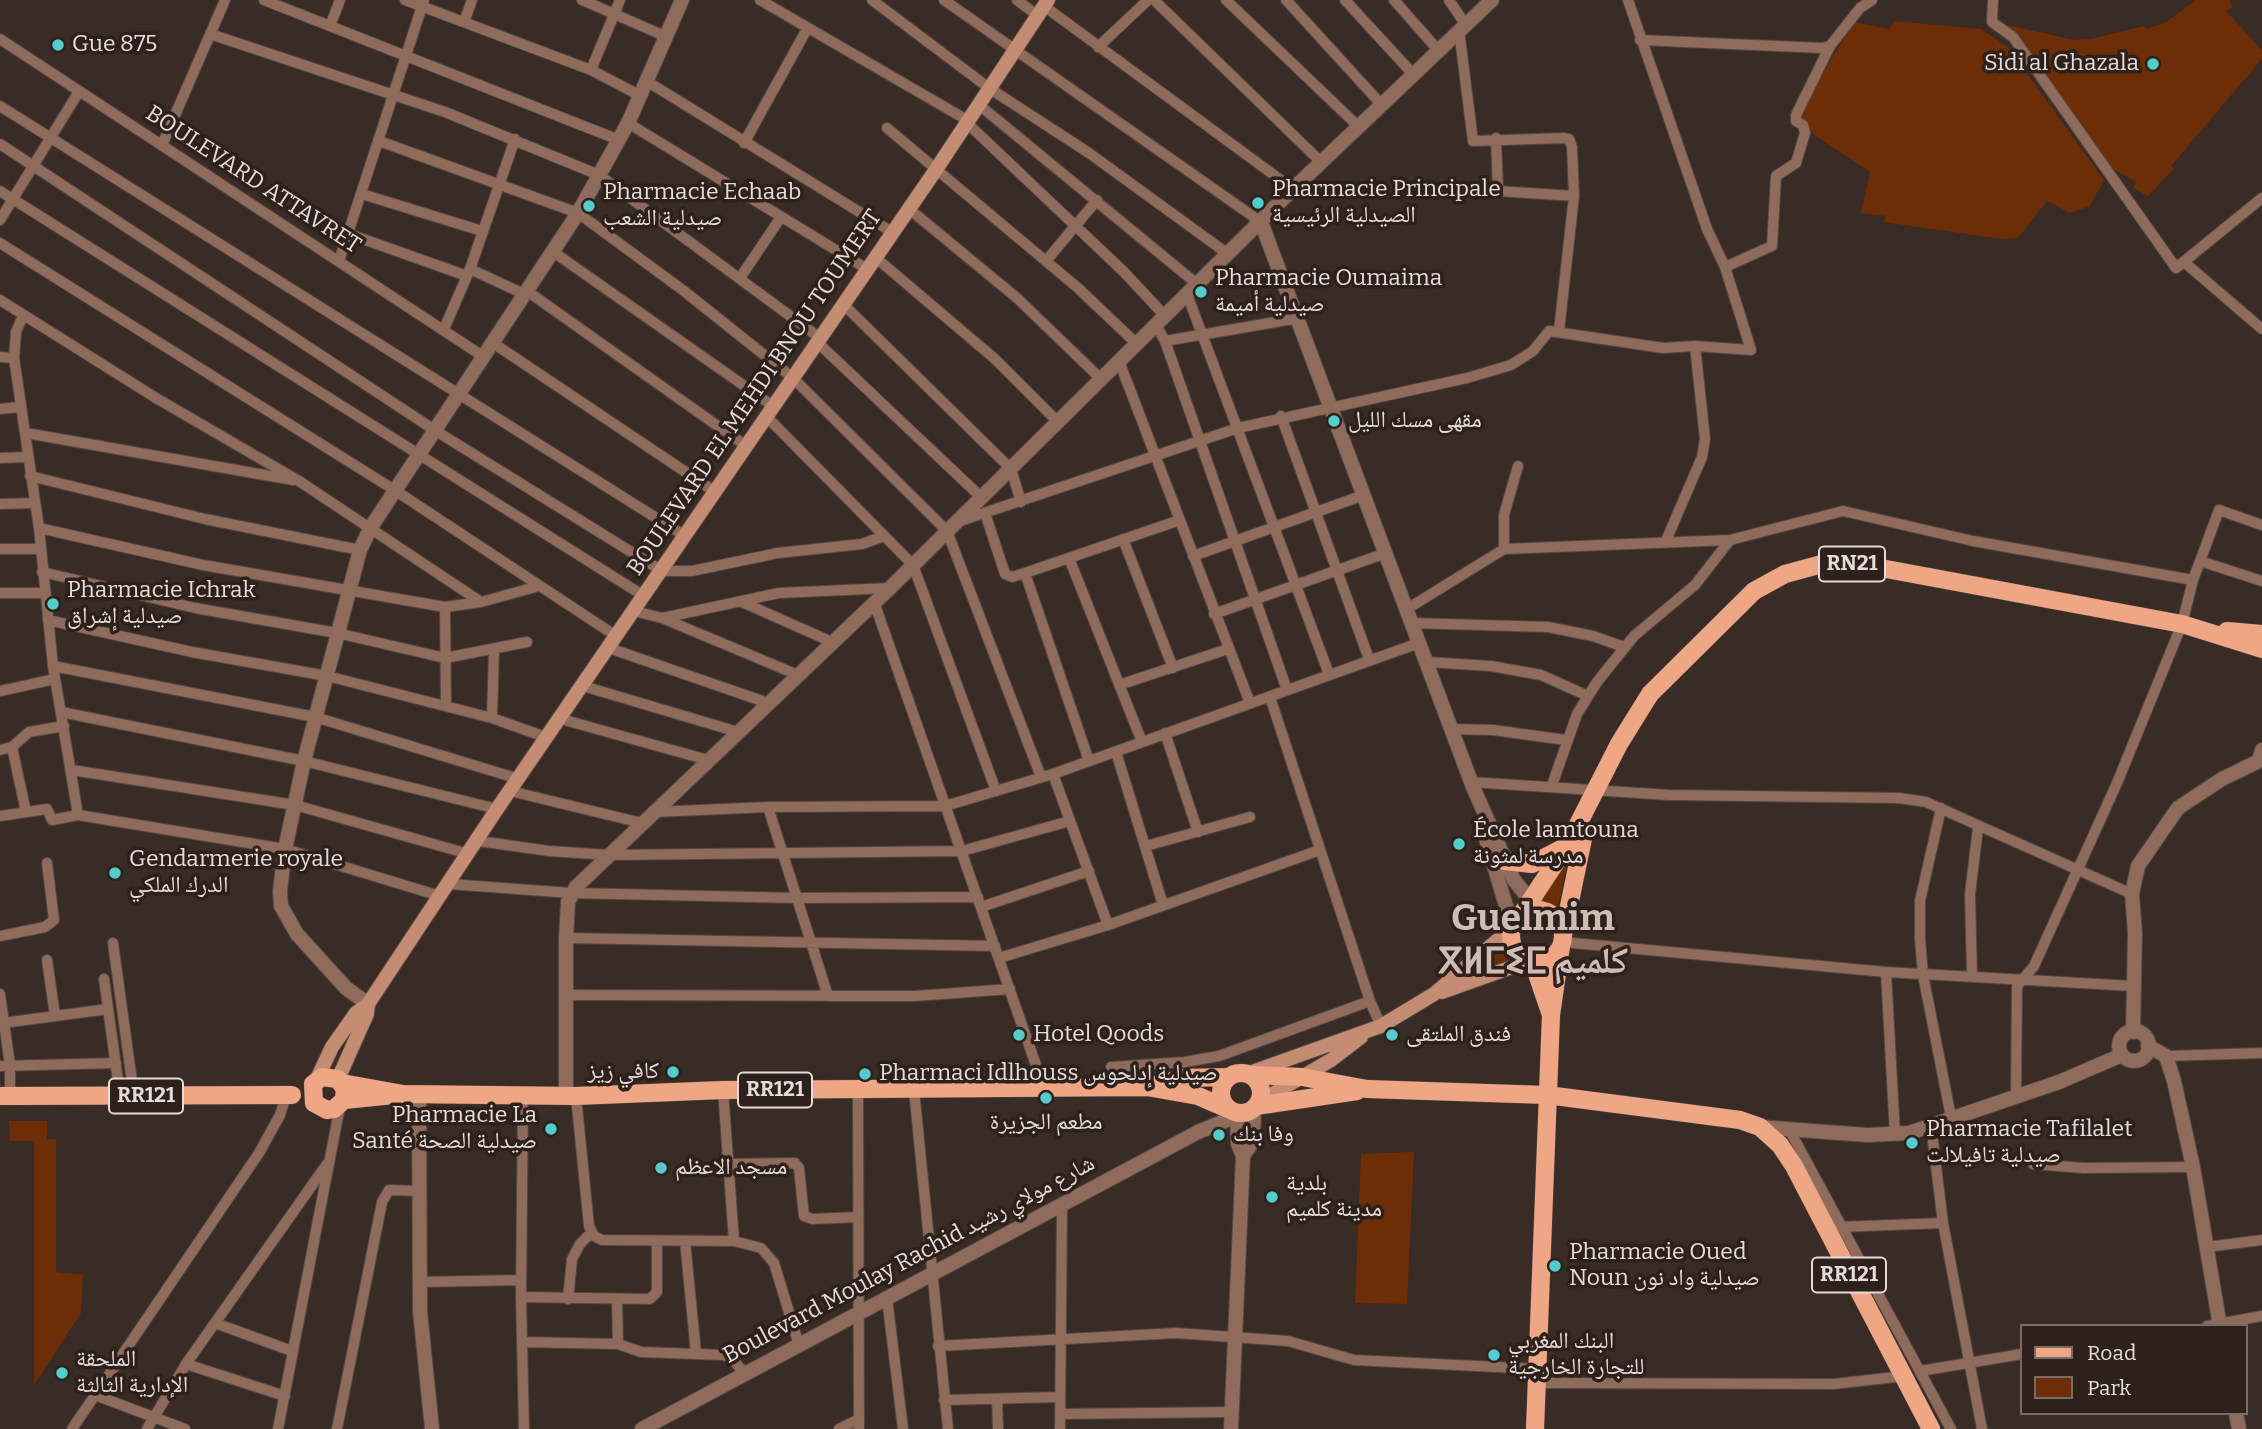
<!DOCTYPE html>
<meta charset="utf-8">
<style>
body{margin:0}
#map{position:relative;width:2262px;height:1429px;overflow:hidden;background:#392b25;font-family:Bitter,serif}
canvas{display:block}
.legend{position:absolute;left:2020px;top:1324px;width:228px;height:91px;box-sizing:border-box;background:#2e211b;border:2px solid #776c67;margin:0;padding:9px 12px;list-style:none;font-size:21px;color:#e5dcd8}
.legend li{display:flex;align-items:center;gap:14px;height:35px}
.legend b{width:35px;border:2px solid #776c67}
</style>
<div id="map">
<canvas width="2262" height="1429"></canvas>
<ul class="legend">
<li><b style="height:9px;background:#eea685"></b>Road</li>
<li><b style="height:19px;background:#6d2d07"></b>Park</li>
</ul>
</div>
<script>
const g = document.querySelector('canvas').getContext('2d');
g.lineJoin = 'round';
function paint(path, color) { g.fillStyle = color; g.fill(path, 'evenodd'); }
const shape = rows => new Path2D(rows.map(r => 'M' + r).join(''));
function strokePath(path, color, width, dash) { g.strokeStyle = color; g.lineWidth = width; g.lineCap = dash ? 'butt' : 'round'; g.setLineDash(dash || []); g.stroke(path); }
function write(font, color, halo, rows, align = 'center') {
  g.font = font + ' Bitter,"Noto Naskh Arabic","Noto Sans Tifinagh",serif'; g.lineWidth = 7; g.setLineDash([]); g.textBaseline = 'middle'; g.strokeStyle = halo; g.fillStyle = color; for (const [text, x, y, turn = 0] of rows) {
    g.save(); g.translate(x, y); g.rotate((+turn || 0) * Math.PI / 180); g.textAlign = isNaN(turn) ? turn : align; if (halo) g.strokeText(text, 0, 0); g.fillText(text, 0, 0); g.restore();
  }
}
paint(shape([
 [2196,0,2229,0,2233,7,2226,11,2262,50,2262,59,2171,166,2174,169,2148,196,2133,188,2136,182,2106,165,2007,25,2075,40,2090,39,2144,26,2147,29,2166,22],
 [1894,21,1981,29,2008,47,2104,180,2090,206,2070,213,2047,201,2018,238,2002,239,1883,222,1886,216,1861,213,1870,172,1794,121,1854,22,1889,29],
 [1574,841,1562,886,1556,917,1537,901],
 [1500,947,1510,964,1461,980,1481,964],
 [9,1121,47,1121,47,1140,56,1139,56,1272,83,1275,81,1313,34,1385,34,1141,10,1141],
 [1414,1152,1407,1304,1355,1303,1361,1154]
]), '#6d2d07');
const minor = shape([
 [264,0,619,140],
 [405,0,591,70,641,96],
 [582,0,667,37],
 [760,0,967,120],
 [872,0,989,88,1089,153,1228,254],
 [944,0,1261,222],
 [1017,0,1038,16],
 [1154,0,1321,162],
 [1226,0,1358,126],
 [1286,0,1381,104],
 [1345,0,1413,74],
 [1394,0,1438,50],
 [1449,0,1465,24],
 [1993,0,1992,22,2013,37,2020,47,2176,268,2262,198],
 [1044,6,1293,189],
 [464,22,472,0],
 [330,26,340,0],
 [1459,30,1473,141,1565,138,1569,139,1572,147,1574,196,1559,331],
 [210,34,445,112,599,175,820,338],
 [0,39,484,357],
 [1640,40,1822,48,1830,46,1860,8,1872,0],
 [1098,47,1148,0],
 [591,70,620,0],
 [648,82,892,232],
 [978,104,1197,284],
 [0,106,685,536],
 [966,122,1124,272,1165,316],
 [628,123,867,269],
 [887,128,1078,288,1137,344],
 [1496,138,1498,191,1574,196],
 [379,141,578,213,684,291,793,378,947,531,1041,777],
 [744,143,807,29],
 [0,144,436,431,662,571,692,571,778,553,862,544,884,536],
 [162,145,225,0],
 [0,191,644,596],
 [362,194,482,231],
 [908,208,1017,298,1101,379],
 [0,220,78,93],
 [349,234,467,276],
 [0,243,396,491,616,636],
 [552,251,773,406],
 [875,257,995,359,1058,422],
 [339,261,424,0],
 [1046,261,1097,200],
 [2184,262,2262,329],
 [1725,267,1772,246,1776,176,1796,163,1805,133,1803,125,1796,121,1796,115,1830,46],
 [470,269,524,294],
 [740,278,781,217],
 [527,291,746,446],
 [1187,294,1329,674],
 [0,300,156,398,299,481,481,602,539,586],
 [842,303,1011,469,1021,502],
 [23,316,16,332,14,358,39,528,53,666,78,815],
 [1156,325,1165,341,1287,690],
 [444,329,470,269,515,139],
 [1165,341,1299,318],
 [817,342,982,498],
 [493,343,714,491],
 [0,357,14,358],
 [1119,361,1250,703],
 [0,409,20,407],
 [766,416,913,565,996,791],
 [1281,416,1369,659],
 [26,433,293,480],
 [0,458,28,457],
 [30,476,205,519,360,550],
 [0,504,33,503],
 [985,513,1005,574,1012,577,1025,573],
 [960,521,1238,428,1467,378,1511,365,1533,351,1549,331,1663,348,1695,346,1751,350,1725,267,1707,229,1628,0],
 [39,528,203,565,445,607,481,602],
 [1123,539,1173,668],
 [1665,543,1702,457,1705,439,1695,346],
 [0,549,39,549],
 [1504,549,1504,515,1518,466],
 [1193,556,1364,495],
 [1069,558,1142,742],
 [2200,561,2262,581],
 [42,572,195,608,337,633,445,658,527,642],
 [0,593,44,593],
 [742,602,832,642],
 [874,602,1044,1088],
 [445,607,446,706],
 [1407,609,1504,549,1730,540,1843,511,1973,541,2193,580],
 [634,611,662,618,798,675],
 [1214,614,1386,553],
 [662,618,779,593,890,588],
 [48,620,192,652,327,676,492,718,548,738],
 [1412,623,1548,627,1593,636,1624,647],
 [609,648,768,703],
 [1427,662,1491,666,1541,675,1588,696],
 [53,666,315,717,519,779],
 [1119,685,1228,649],
 [583,686,738,732],
 [0,691,55,679],
 [1270,697,1370,1001,1381,1026],
 [61,712,304,761,497,809],
 [492,718,494,650],
 [561,719,708,760],
 [1451,729,1493,730,1566,740],
 [1165,733,1198,832],
 [12,747,26,812],
 [0,750,12,747,29,732,64,726],
 [1116,752,1163,905],
 [1089,761,1025,573,1180,520],
 [72,770,295,805,469,854],
 [1053,774,1108,925],
 [1471,782,1669,795,1899,798,1926,802,2132,894],
 [1552,785,1577,714,1597,682,1634,636,1695,585,1730,540],
 [510,791,642,823],
 [768,807,828,996],
 [1941,808,1920,901,1920,939,1923,975,1951,1117],
 [654,812,768,807,945,806,1053,774,1419,643],
 [0,816,47,809,52,820,78,815,285,849,440,896],
 [478,841,549,851,609,855,962,851,1070,821],
 [1146,846,1250,817],
 [449,884,571,893,797,898,978,897],
 [981,907,1089,871],
 [0,936,45,927,54,920,47,863],
 [566,938,995,946],
 [1562,942,1886,972,2133,986],
 [113,943,134,1096],
 [999,958,1108,925,1320,850],
 [47,960,55,1015],
 [1886,972,1895,1135],
 [1972,976,1970,894,1978,828],
 [104,979,120,1096],
 [0,994,10,1065,10,1096],
 [566,995,915,996,1010,989],
 [3,1023,108,1009],
 [2166,1056,2262,1053],
 [0,1066,116,1063],
 [1111,1067,1185,1062,1219,1056,1370,1001],
 [858,1089,859,1429],
 [723,1090,734,1241],
 [914,1090,948,1429],
 [2016,1095,2017,986,2034,966,2117,783,2182,624,2193,580,2219,510,2262,525],
 [523,1096,521,1297,524,1429],
 [576,1096,589,1226,594,1236,602,1240,734,1241,761,1248,774,1263,799,1345],
 [1931,1125,1943,1223,1982,1429],
 [1790,1131,1951,1429],
 [728,1164,795,1163,799,1168,804,1216,812,1219,858,1217],
 [2033,1164,2084,1168,2193,1167],
 [1838,1227,1943,1223],
 [685,1241,696,1353],
 [2207,1247,2262,1240],
 [420,1282,521,1280],
 [521,1297,650,1299,657,1292,657,1241],
 [887,1298,903,1429],
 [568,1299,572,1259,580,1244,592,1232],
 [617,1300,618,1344],
 [215,1323,292,1351],
 [2207,1326,2262,1316],
 [522,1342,618,1344,641,1352,724,1355,734,1361,745,1374],
 [938,1346,1176,1333,1288,1341,1354,1360,1538,1369],
 [186,1364,285,1396],
 [1920,1371,2022,1354],
 [1538,1383,1834,1384,1904,1376],
 [95,1395,185,1429],
 [997,1399,998,1429],
 [944,1400,1060,1397],
 [1060,1414,1231,1412],
 [72,1429,259,1153,280,1115,286,1096],
 [147,1429,186,1364,327,1164],
 [278,1429,340,1106],
 [337,1429,382,1202,389,1190,418,1191],
 [839,1429,859,1419],
 [1060,1429,1062,1205]
]);
const tertiary = shape([
 [1261,222,1473,787,1514,880,1530,900,1548,913],
 [1486,839,1507,909,1515,923],
 [368,1004,346,988,297,934,281,906,280,891,285,849,304,761,360,550,371,527,578,213,628,123,682,0],
 '2119 1046a15 15 0 1 1 30 0a15 15 0 1 1-30 0Z',
 [2133,1032,2135,933,2132,894,2138,866,2178,808,2222,779,2259,761,2262,750],
 [2148,1046,2166,1056,2174,1081,2193,1167,2220,1326],
 [419,1094,420,1311,432,1429],
 [566,1096,566,938,568,902,576,887,890,588,1293,189,1492,0],
 [1760,1127,1867,1135,1909,1133,2059,1082,2122,1055],
 [1243,1156,1253,1141,1254,1109],
 [2236,1413,2239,1429],
 [642,1429,1198,1132,1227,1120,1234,1112],
 [1231,1429,1243,1156,1238,1144,1237,1113]
]);
const secondary = shape([
 [1442,992,1529,961],
 [1252,1072,1381,1026,1434,994,1513,927],
 [317,1079,332,1047,356,1013,368,1004,497,809,935,171,1048,0],
 [338,1079,367,1014,368,1004],
 [1259,1102,1331,1060,1361,1037]
]);
const primary = shape([
 [2227,631,2262,634],
 [1504,861,1532,864,1563,848],
 '1511 936a26 26 0 1 1 52 0a26 26 0 1 1-52 0Z',
 [1519,918,1568,844,1619,744,1650,694,1754,591,1785,574,1822,564,1870,566,2182,624,2262,649],
 [1563,935,1585,829],
 [1533,962,1550,1012],
 '1221 1093a20 20 0 1 1 40 0a20 20 0 1 1-40 0Z',
 [1252,1075,1302,1077,1367,1089,1547,1095,1740,1120,1760,1127,1780,1145,1794,1166,1931,1429],
 [342,1083,403,1094,344,1100,334,1109,327,1110,314,1103,313,1084,322,1077,338,1079,345,1089,344,1100],
 [1147,1087,1185,1078,1228,1077],
 [403,1094,576,1096,723,1090,1147,1087,1198,1096,1228,1109],
 [0,1096,292,1095],
 [1256,1106,1357,1091],
 [1535,1429,1551,1015,1561,946]
]);
strokePath(minor, '#554742', 12);
strokePath(tertiary, '#554742', 16);
strokePath(secondary, '#554742', 16);
strokePath(primary, '#554742', 19);
strokePath(minor, '#8e6b5b', 10);
strokePath(tertiary, '#8e6b5b', 14);
strokePath(secondary, '#c48d73', 14);
strokePath(primary, '#eea685', 18);
for (const [x, y, r, color] of [
 [58,45,7,"#52cdce"],
 [2153,64,7,"#52cdce"],
 [1258,203,7,"#52cdce"],
 [589,206,7,"#52cdce"],
 [1201,292,7,"#52cdce"],
 [1334,421,7,"#52cdce"],
 [53,604,7,"#52cdce"],
 [1459,844,7,"#52cdce"],
 [115,873,7,"#52cdce"],
 [1019,1035,7,"#52cdce"],
 [1392,1035,7,"#52cdce"],
 [673,1072,7,"#52cdce"],
 [865,1074,7,"#52cdce"],
 [1046,1098,7,"#52cdce"],
 [551,1129,7,"#52cdce"],
 [1219,1135,7,"#52cdce"],
 [1912,1143,7,"#52cdce"],
 [661,1168,7,"#52cdce"],
 [1272,1197,7,"#52cdce"],
 [1555,1266,7,"#52cdce"],
 [1494,1355,7,"#52cdce"],
 [62,1373,7,"#52cdce"]
]) { const dot = new Path2D(); dot.arc(x, y, r, 0, 2 * Math.PI); g.fillStyle = color; g.fill(dot); strokePath(dot, '#2e211b', 2.5); }
for (const [x, y, w] of [
 [1852,564,66],
 [775,1090,74],
 [146,1096,74],
 [1849,1275,74]
]) { const box = new Path2D(); box.roundRect(x - w / 2, y - 17.5, w, 35, 5); g.fillStyle = '#2e211b'; g.fill(box); strokePath(box, '#e5dcd8', 2); }
write('bold 21px', '#e5dcd8', null, [
 ["RN21",1852,564],
 ["RR121",775,1090],
 ["RR121",146,1096],
 ["RR121",1849,1275]
]);
write('23px', '#e5dcd8', '#2e211b', [
 ["Gue 875",72,45],
 ["Sidi al Ghazala",2139,64,"right"],
 ["Pharmacie Principale",1272,190],
 ["الصيدلية الرئيسية",1272,216],
 ["Pharmacie Echaab",603,193],
 ["صيدلية الشعب",603,219],
 ["Pharmacie Oumaima",1215,279],
 ["صيدلية أميمة",1215,305],
 ["مقهى مسك الليل",1348,421],
 ["Pharmacie Ichrak",67,591],
 ["صيدلية إشراق",67,617],
 ["École lamtouna",1473,831],
 ["مدرسة لمثونة",1473,857],
 ["Gendarmerie royale",129,860],
 ["الدرك الملكي",129,886],
 ["Hotel Qoods",1033,1035],
 ["فندق الملتقى",1406,1035],
 ["كافي زيز",659,1072,"right"],
 ["Pharmaci Idlhouss صيدلية إدلحوس",879,1074],
 ["Pharmacie La",537,1116,"right"],
 ["Santé صيدلية الصحة",537,1142,"right"],
 ["مطعم الجزيرة",1046,1123,"center"],
 ["Pharmacie Tafilalet",1926,1130],
 ["صيدلية تافيلالت",1926,1156],
 ["وفا بنك",1233,1135],
 ["مسجد الاعظم",675,1168],
 ["بلدية",1286,1184],
 ["مدينة كلميم",1286,1210],
 ["Pharmacie Oued",1569,1253],
 ["Noun صيدلية واد نون",1569,1279],
 ["البنك المغربي",1508,1342],
 ["للتجارة الخارجية",1508,1368],
 ["الملحقة",76,1360],
 ["الإدارية الثالثة",76,1386]
], 'left');
write('23px', '#e5dcd8', '#2e211b', [
 ["BOULEVARD ATTAVRET",253,180,33],
 ["BOULEVARD EL MEHDI BNOU TOUMERT",755,393,-56],
 ["Boulevard Moulay Rachid شارع مولاي رشيد",909,1260,-28]
]);
write('bold 37px', '#cfbdb5', '#2e211b', [
 ["Guelmim",1533,920],
 ["ⴳⵍⵎⵉⵎ كلميم",1533,963]
]);
</script>
